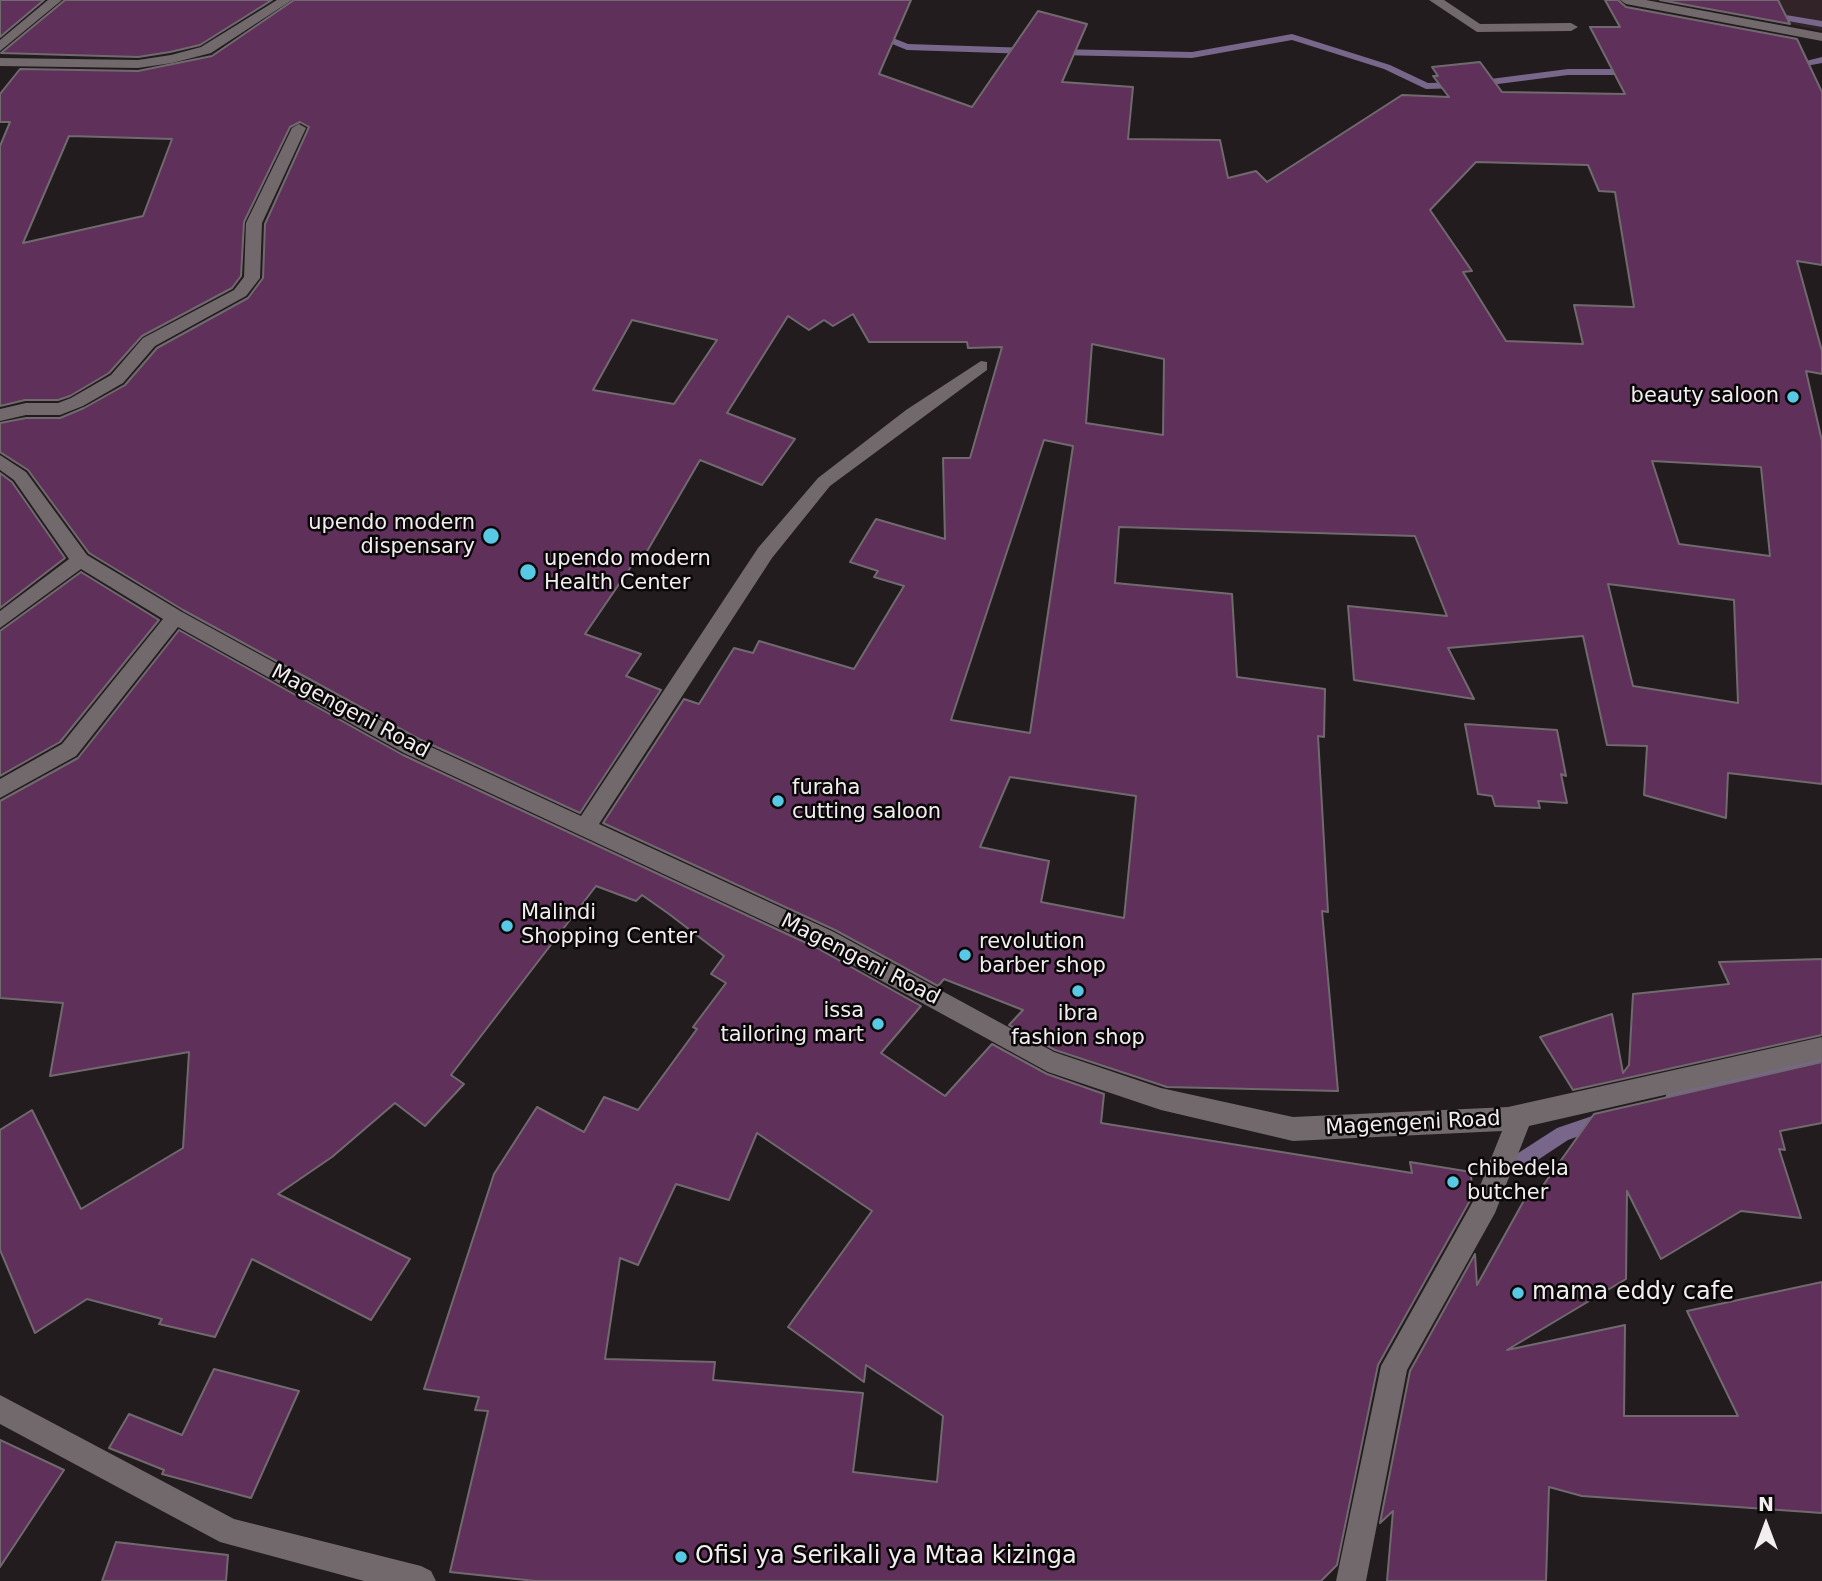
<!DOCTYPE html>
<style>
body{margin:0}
#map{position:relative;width:1822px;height:1581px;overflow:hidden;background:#231c1e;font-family:"DejaVu Sans",sans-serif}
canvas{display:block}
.north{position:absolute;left:1731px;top:1490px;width:70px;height:70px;-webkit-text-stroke:5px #0a0708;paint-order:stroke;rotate:0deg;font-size:19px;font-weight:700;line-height:28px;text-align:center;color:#f2edee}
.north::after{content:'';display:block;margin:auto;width:24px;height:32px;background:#f2edee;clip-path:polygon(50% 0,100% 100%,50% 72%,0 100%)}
</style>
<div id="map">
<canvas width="1822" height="1581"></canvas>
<div class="north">N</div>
</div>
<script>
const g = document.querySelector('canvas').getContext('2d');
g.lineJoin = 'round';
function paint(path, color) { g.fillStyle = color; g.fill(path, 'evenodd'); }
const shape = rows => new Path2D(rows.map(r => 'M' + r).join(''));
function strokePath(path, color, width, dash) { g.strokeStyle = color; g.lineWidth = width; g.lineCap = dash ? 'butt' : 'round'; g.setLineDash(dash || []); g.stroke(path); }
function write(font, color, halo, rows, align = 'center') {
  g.font = font + ' "DejaVu Sans",sans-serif'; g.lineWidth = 5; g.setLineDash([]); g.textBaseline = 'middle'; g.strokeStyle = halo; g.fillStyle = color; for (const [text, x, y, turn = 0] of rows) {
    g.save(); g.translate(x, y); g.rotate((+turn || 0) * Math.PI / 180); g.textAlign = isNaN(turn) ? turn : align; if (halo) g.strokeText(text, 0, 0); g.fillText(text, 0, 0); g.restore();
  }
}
paint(shape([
 [1650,0,1822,0,1822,31,1721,9]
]), '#312327');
paint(shape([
 [1768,12,1822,21,1822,27,1765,17,1765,13,1768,12],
 [878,32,908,44,1030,48,1034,51,1030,54,907,50,875,37,875,33,878,32],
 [1292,34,1390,65,1428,83,1467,82,1568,69,1631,69,1636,72,1631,75,1568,75,1467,88,1426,89,1384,69,1292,40,1192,58,1057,55,1053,52,1057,49,1192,52,1292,34],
 [1822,57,1822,63,1790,69,1786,66,1822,57],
 [1822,1051,1822,1065,1673,1106,1667,1103,1665,1098,1667,1093,1673,1090,1822,1051],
 [1601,1113,1607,1116,1609,1121,1607,1126,1568,1140,1521,1171,1515,1173,1509,1171,1507,1165,1509,1159,1557,1128,1601,1113]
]), '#78668b');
const building = shape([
 [0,0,44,0,0,37,0,0],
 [65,0,272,0,200,45,170,52,138,57,1,53,65,0],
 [294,0,911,0,879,74,972,107,1038,11,1087,24,1062,82,1133,87,1128,139,1220,140,1228,178,1256,171,1267,182,1402,95,1449,97,1433,76,1438,76,1432,67,1480,62,1502,92,1625,94,1590,27,1620,27,1605,0,1618,0,1626,7,1797,39,1822,92,1822,265,1797,261,1822,351,1822,374,1806,371,1822,441,1822,784,1728,773,1726,818,1644,795,1647,746,1607,745,1583,636,1448,648,1474,699,1354,680,1348,606,1447,616,1415,536,1119,527,1115,583,1232,594,1237,677,1325,689,1324,737,1318,736,1328,912,1322,911,1338,1091,1167,1087,1055,1050,1009,1025,1023,1010,944,979,938,986,835,930,603,823,684,699,699,704,734,648,753,653,759,641,854,669,904,586,874,577,878,571,850,562,876,519,945,539,943,458,970,458,1002,347,968,348,967,342,869,342,853,314,833,326,824,320,809,330,788,316,727,413,795,439,762,485,700,460,646,553,641,552,585,634,641,654,626,676,661,690,580,813,419,739,183,610,89,553,28,470,0,452,0,423,26,418,60,418,84,408,125,385,157,348,248,298,263,278,265,224,309,127,300,122,290,127,244,222,241,276,232,288,142,336,109,373,70,396,58,400,25,400,0,406,0,146,10,122,0,122,0,94,20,69,138,71,212,56,294,0],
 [69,136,172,139,143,216,23,243,69,136],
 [1476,162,1588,165,1599,191,1615,192,1634,307,1574,305,1583,344,1506,341,1463,272,1472,271,1430,210,1476,162],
 [632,320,717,340,674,404,593,390,632,320],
 [1092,344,1164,359,1163,435,1086,423,1092,344],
 [1044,440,1073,446,1030,733,951,720,1044,440],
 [1652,461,1761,467,1770,556,1679,544,1652,461],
 [1608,584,1734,600,1738,703,1633,686,1608,584],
 [1010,777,1136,796,1124,918,1041,902,1049,861,980,847,1010,777],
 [1660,0,1778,0,1790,24,1660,0],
 [0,473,12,482,65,558,0,608,0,473],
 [81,572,159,620,60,742,0,776,0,631,81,572],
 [179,630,403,755,817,948,921,1006,881,1053,945,1096,992,1044,1047,1074,1104,1094,1101,1123,1412,1173,1410,1162,1471,1172,1472,1197,1378,1365,1337,1565,1321,1581,535,1581,450,1572,488,1411,475,1410,479,1397,424,1389,494,1174,537,1107,584,1132,604,1097,638,1110,697,1029,693,1027,726,983,711,974,724,956,669,914,642,895,636,901,596,886,451,1075,464,1084,425,1126,395,1103,332,1157,278,1194,410,1259,371,1320,252,1259,215,1337,159,1324,162,1319,87,1299,35,1333,0,1250,0,1130,32,1110,81,1209,183,1148,189,1052,50,1076,63,1003,0,998,0,801,78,758,179,630],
 [757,1133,872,1211,788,1327,864,1382,866,1365,943,1416,937,1482,853,1472,863,1393,713,1380,715,1362,605,1359,620,1258,638,1265,676,1184,729,1200,757,1133],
 [1465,724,1557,730,1566,776,1561,774,1567,803,1538,801,1540,808,1495,806,1492,796,1478,794,1465,724],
 [1822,959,1822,1035,1573,1090,1540,1037,1612,1014,1623,1073,1629,1065,1633,994,1729,984,1719,962,1822,959],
 [1822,1062,1822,1123,1780,1131,1785,1150,1779,1149,1801,1218,1741,1211,1661,1259,1627,1191,1626,1279,1507,1350,1625,1325,1624,1416,1738,1416,1687,1311,1822,1282,1822,1513,1582,1496,1549,1487,1546,1581,1387,1581,1393,1511,1380,1523,1410,1371,1475,1254,1477,1285,1532,1186,1539,1191,1594,1114,1822,1062],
 [214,1369,299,1391,251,1498,162,1474,164,1470,109,1448,129,1414,182,1435,214,1369],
 [0,1440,64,1470,0,1567,0,1440],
 [116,1542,228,1555,226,1581,102,1581,116,1542]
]);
paint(building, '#5f305a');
strokePath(building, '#706a6f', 2);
paint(shape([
 [1620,0,1646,0,1822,33,1822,41,1626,4,1620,0]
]), '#71696b');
paint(shape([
 [48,0,62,0,0,51,0,40,48,0],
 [277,0,292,0,211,53,172,63,138,68,0,66,0,58,138,60,171,55,201,47,277,0],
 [1429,0,1444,0,1480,24,1571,23,1578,27,1571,31,1477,32,1429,0],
 [299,124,306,128,262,223,260,278,246,296,155,346,123,383,83,406,60,415,26,415,0,421,0,409,26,403,58,403,71,398,111,375,143,338,234,290,244,277,246,223,292,128,299,124],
 [981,361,987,362,987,370,830,486,772,558,599,824,834,932,1054,1052,1161,1088,1293,1117,1508,1107,1822,1037,1822,1059,1529,1126,1495,1213,1407,1370,1366,1581,1336,1581,1381,1366,1476,1196,1502,1131,1293,1141,1161,1110,1048,1072,818,946,404,753,178,627,76,756,0,798,0,779,62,744,163,619,81,569,0,628,0,611,69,559,14,480,0,470,0,455,26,472,87,555,182,612,418,741,581,816,758,548,818,478,906,410,981,361],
 [0,1395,234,1519,421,1566,431,1571,436,1581,364,1581,220,1542,0,1424,0,1395]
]), '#71696b');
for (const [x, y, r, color] of [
 [1793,397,7,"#58c9e4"],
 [491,536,9,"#58c9e4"],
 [528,572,9,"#58c9e4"],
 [778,801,7,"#58c9e4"],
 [507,926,7,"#58c9e4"],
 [965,955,7,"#58c9e4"],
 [1078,991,7,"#58c9e4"],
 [878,1024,7,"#58c9e4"],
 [1453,1182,7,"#58c9e4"],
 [1518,1293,7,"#58c9e4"],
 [681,1557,7,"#58c9e4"]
]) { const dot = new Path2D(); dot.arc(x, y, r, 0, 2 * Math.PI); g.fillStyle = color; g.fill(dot); strokePath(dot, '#0a0708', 2.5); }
write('21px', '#f2edee', '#0a0708', [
 ["beauty saloon",1779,397,"right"],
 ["upendo modern",475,524,"right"],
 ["dispensary",475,548,"right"],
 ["upendo modern",544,560],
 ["Health Center",544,584],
 ["furaha",792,789],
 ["cutting saloon",792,813],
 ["Malindi",521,914],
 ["Shopping Center",521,938],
 ["revolution",979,943],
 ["barber shop",979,967],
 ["issa",864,1012,"right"],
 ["tailoring mart",864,1036,"right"],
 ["ibra",1078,1015,"center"],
 ["fashion shop",1078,1039,"center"],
 ["chibedela",1467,1170],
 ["butcher",1467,1194]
], 'left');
write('21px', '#f2edee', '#0a0708', [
 ["Magengeni Road",350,712,28],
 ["Magengeni Road",860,960,27],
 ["Magengeni Road",1413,1124,-3]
]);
write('24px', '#f2edee', '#0a0708', [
 ["mama eddy cafe",1532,1293],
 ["Ofisi ya Serikali ya Mtaa kizinga",695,1557]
], 'left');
</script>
